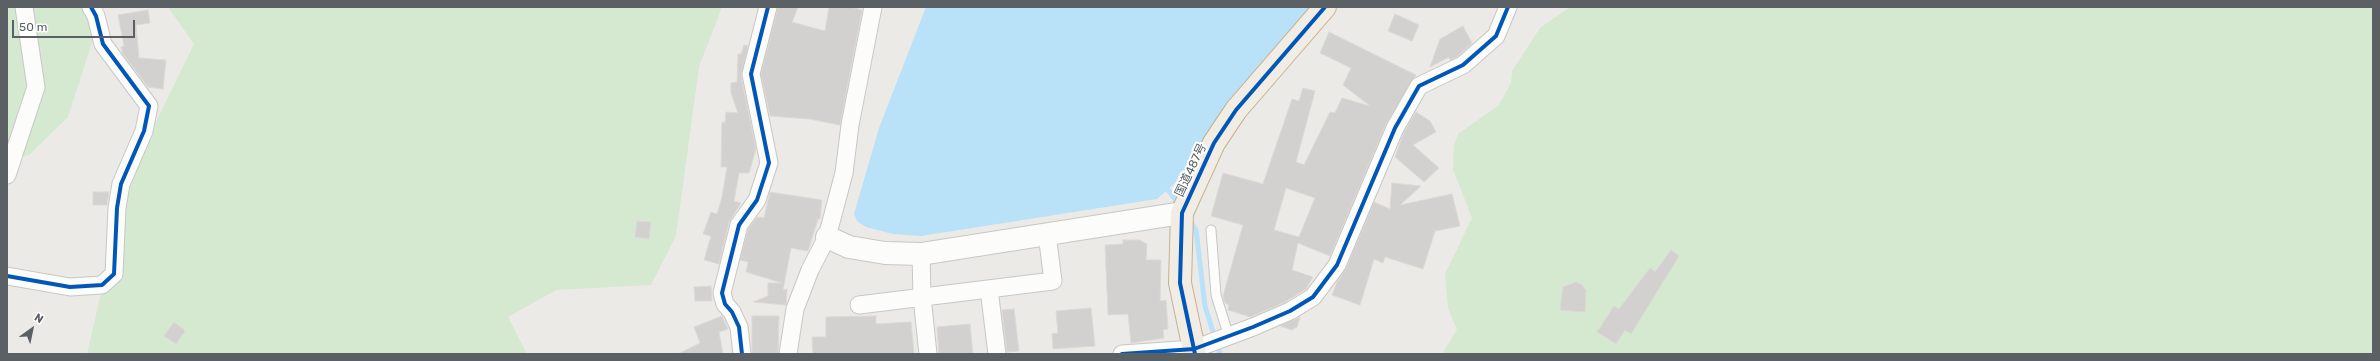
<!DOCTYPE html>
<meta charset="utf-8">
<style>
body{margin:0}
#map{position:relative;width:2380px;height:361px;overflow:hidden;background:#eceae6;font-family:Rubik,sans-serif}
canvas{display:block}
.frame{position:absolute;inset:0;border:8px solid #5b6064;pointer-events:none}
.north{position:absolute;left:12px;top:309px;width:40px;height:40px;-webkit-text-stroke:3px #fff;paint-order:stroke;rotate:33deg;font-size:11px;font-weight:700;line-height:16px;text-align:center;color:#5b6064}
.north::after{content:'';display:block;margin:auto;width:14px;height:18px;background:#5b6064;clip-path:polygon(50% 0,100% 100%,50% 72%,0 100%)}
.scale{position:absolute;left:12px;top:20px;width:123px;height:18px;box-sizing:border-box;border:2px solid #5b6064;border-top:0;padding-left:5px;font-size:12px;line-height:14px;white-space:nowrap;color:#5b6064;-webkit-text-stroke:3px #fff;paint-order:stroke}
</style>
<div id="map">
<canvas width="2380" height="361"></canvas>
<div class="frame"></div>
<div class="north">N</div>
<div class="scale">50 m</div>
</div>
<script>
const g = document.querySelector('canvas').getContext('2d');
g.lineJoin = 'round';
function paint(path, color) { g.fillStyle = color; g.fill(path, 'evenodd'); }
const shape = rows => new Path2D(rows.map(r => 'M' + r).join(''));
function strokePath(path, color, width, dash) { g.strokeStyle = color; g.lineWidth = width; g.lineCap = dash ? 'butt' : 'round'; g.setLineDash(dash || []); g.stroke(path); }
function write(font, color, halo, rows, align = 'center') {
  g.font = font + ' Rubik,"Noto Sans JP",sans-serif'; g.lineWidth = 4; g.setLineDash([]); g.textBaseline = 'middle'; g.strokeStyle = halo; g.fillStyle = color; for (const [text, x, y, turn = 0] of rows) {
    g.save(); g.translate(x, y); g.rotate((+turn || 0) * Math.PI / 180); g.textAlign = isNaN(turn) ? turn : align; if (halo) g.strokeText(text, 0, 0); g.fillText(text, 0, 0); g.restore();
  }
}
paint(shape([
 [7,7,88,7,96,30,68,117,29,155,7,161],
 [168,7,722,7,699,67,676,236,651,285,556,290,508,317,527,354,87,354,127,181,194,44],
 [1570,7,2373,7,2373,354,1442,354,1457,330,1448,308,1445,274,1472,218,1453,169,1454,145,1458,134,1499,105,1511,83,1512,71,1540,28]
]), '#d4e9d0');
paint(shape([
 [926,7,1314,7,1209,130,1188,168,1173,185,1157,199,921,236,893,234,866,227,857,221,854,214,879,128]
]), '#b9e1f8');
strokePath(shape([
 [1164,184,1179,205],
 [1189,220,1196,230,1205,306,1220,354]
]), '#b9e1f8', 5);
const building = shape([
 [778,7,798,7,792,22,825,31,829,7,851,7,862,10,840,125,809,119,770,116,761,74,778,7],
 [148,10,150,23,136,25,139,58,166,60,163,89,148,87,123,54,121,47,124,46,118,15,148,10],
 [1395,14,1419,25,1412,41,1388,31,1395,14],
 [1463,26,1472,43,1457,57,1450,60,1449,57,1430,67,1440,39,1463,26],
 [1329,32,1416,75,1386,124,1330,256,1298,243,1292,270,1313,277,1306,289,1285,302,1250,317,1228,310,1229,305,1225,303,1223,296,1243,225,1211,216,1223,173,1263,184,1292,99,1299,101,1303,88,1315,91,1296,162,1304,165,1330,112,1335,113,1342,98,1370,106,1343,85,1351,68,1320,53,1329,32],
 [1286,188,1315,198,1299,237,1274,230,1286,188],
 [744,45,748,46,741,76,756,149,749,173,739,173,734,201,741,203,729,222,719,264,704,260,711,236,703,234,711,212,717,214,722,197,727,167,721,167,722,122,725,123,726,112,738,113,731,93,731,83,737,82,738,54,741,54,744,45],
 [1416,112,1430,121,1436,132,1413,145,1439,168,1424,182,1395,157,1404,132,1416,112],
 [1392,183,1421,186,1400,205,1452,194,1460,226,1435,231,1423,269,1385,257,1383,263,1374,259,1360,305,1332,295,1337,282,1346,269,1374,202,1390,209,1392,183],
 [93,192,109,192,107,205,93,205,93,192],
 [770,192,822,200,820,219,818,219,808,251,791,248,783,290,787,289,786,305,753,302,768,296,768,283,782,283,746,272,748,262,740,260,748,229,757,217,764,218,770,192],
 [637,221,651,222,649,239,635,237,637,221],
 [1123,240,1139,240,1147,244,1146,260,1161,260,1160,301,1166,300,1168,329,1163,330,1164,338,1131,343,1128,314,1108,315,1105,245,1123,244,1123,240],
 [1671,250,1679,256,1631,334,1625,330,1616,344,1597,332,1614,306,1619,309,1650,268,1655,272,1671,250],
 [1576,282,1582,285,1586,290,1585,312,1560,310,1563,287,1576,282],
 [711,286,712,301,695,301,694,287,711,286],
 [1091,308,1095,346,1053,349,1052,334,1058,333,1056,311,1091,308],
 [1014,309,1019,351,1007,352,1002,310,1014,309],
 [722,316,728,329,719,332,723,354,678,354,700,343,694,327,722,316],
 [752,316,779,316,778,354,752,354,752,316],
 [876,316,876,324,911,322,914,354,813,354,812,337,826,337,826,317,876,316],
 [1300,317,1297,327,1292,330,1280,326,1300,317],
 [174,322,185,331,176,344,164,336,174,322],
 [970,324,973,354,939,354,937,327,970,324]
]);
paint(building, '#d3d1cf');
strokePath(building, '#dcd9d5', 1);
const service = shape([
 [1211,230,1216,295,1229,337]
]);
const minor = shape([
 [7,175,36,87,24,7],
 [921,254,922,297,928,354],
 [7,276,70,287,102,285,114,274,117,208,121,184,144,131,149,106,103,44,96,16,91,7],
 [989,289,997,354],
 [859,305,1053,281,1047,234],
 [742,354,739,327,732,312,725,304,722,293,739,225,757,200,769,163,751,74,768,7],
 [788,354,795,309,810,270,827,237,844,173,850,125,873,7],
 [1122,354,1194,349,1253,327,1290,311,1313,297,1337,265,1395,128,1419,86,1463,65,1496,36,1508,7]
]);
const tertiary = shape([
 [827,237,849,247,885,253,921,254,1182,213]
]);
const trunk = shape([
 [1195,354,1180,283,1182,213,1214,143,1236,110,1325,7]
]);
strokePath(service, '#c7c7c6', 11);
strokePath(minor, '#c7c7c6', 19);
strokePath(tertiary, '#c7c7c6', 24);
strokePath(trunk, '#c4b193', 24);
strokePath(service, '#fcfcfb', 9);
strokePath(minor, '#fcfcfb', 17);
strokePath(tertiary, '#fcfcfb', 22);
strokePath(trunk, '#f1ede4', 22);
strokePath(shape([
 [7,276,70,287,102,285,114,274,117,208,121,184,144,131,149,106,103,44,96,16,91,7],
 [742,354,739,327,732,312,725,304,722,293,739,225,757,200,769,163,751,74,768,7],
 [1122,354,1194,349,1253,327,1290,311,1313,297,1337,265,1395,128,1419,86,1463,65,1496,36,1508,7],
 [1195,354,1180,283,1182,213,1214,143,1236,110,1325,7]
]), '#0057b8', 4);
write('12px', '#5b6064', '#fff', [
 ["国道487号",1191,170,-65]
]);
</script>
